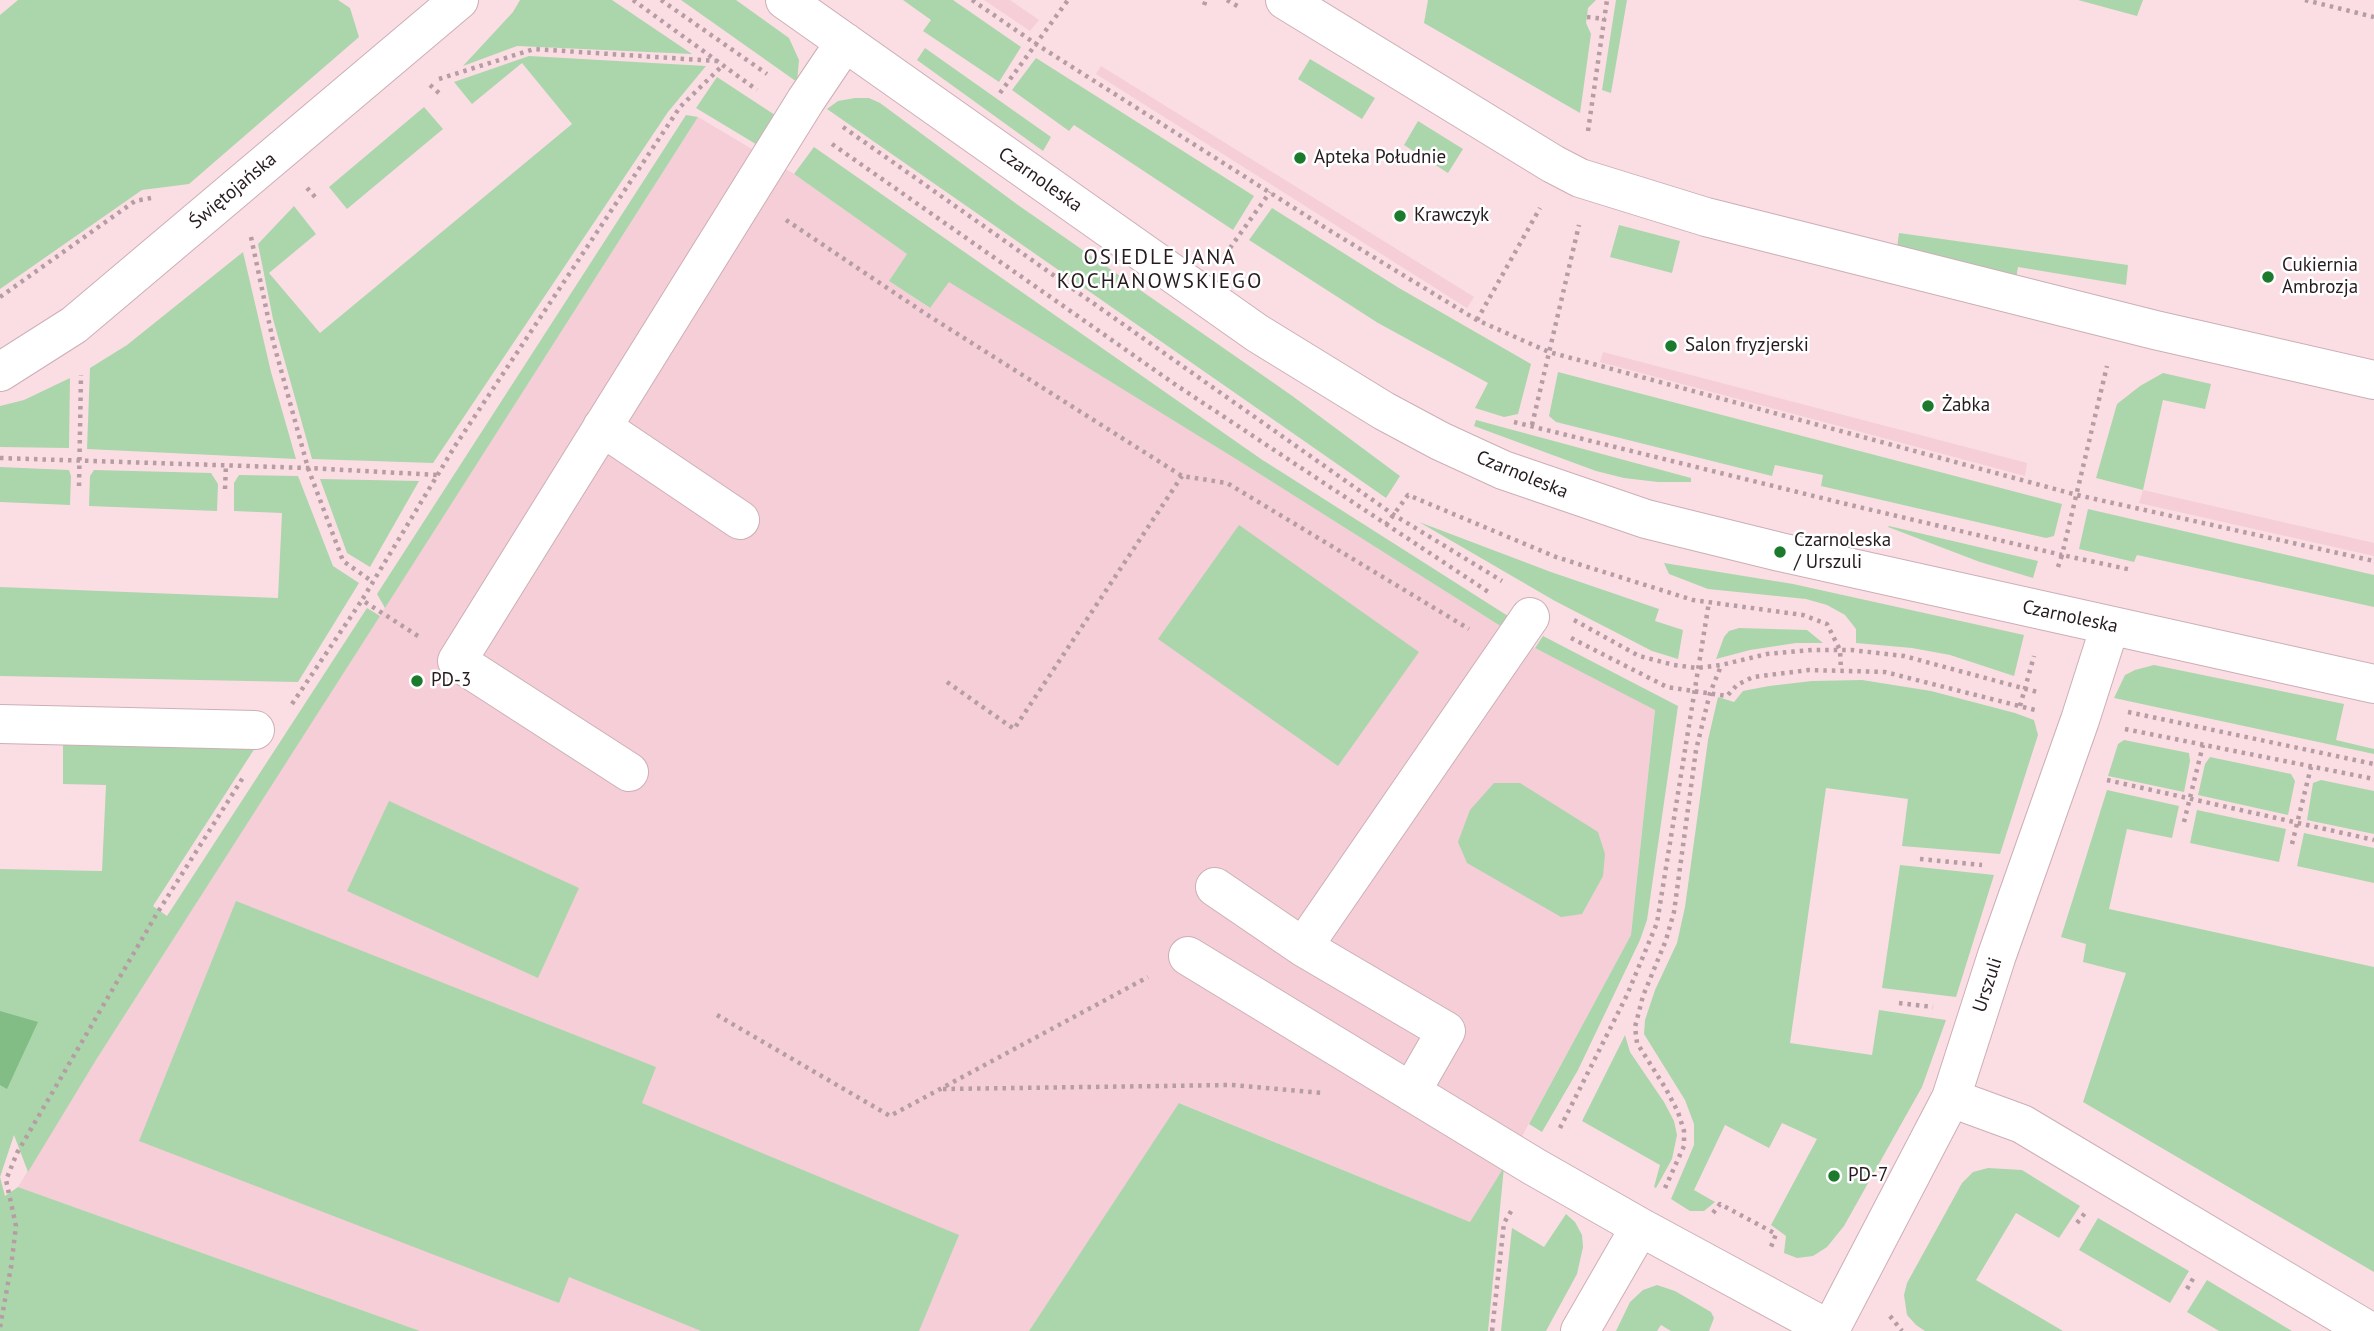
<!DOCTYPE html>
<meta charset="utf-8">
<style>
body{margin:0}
canvas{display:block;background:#fbdde4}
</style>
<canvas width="2374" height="1331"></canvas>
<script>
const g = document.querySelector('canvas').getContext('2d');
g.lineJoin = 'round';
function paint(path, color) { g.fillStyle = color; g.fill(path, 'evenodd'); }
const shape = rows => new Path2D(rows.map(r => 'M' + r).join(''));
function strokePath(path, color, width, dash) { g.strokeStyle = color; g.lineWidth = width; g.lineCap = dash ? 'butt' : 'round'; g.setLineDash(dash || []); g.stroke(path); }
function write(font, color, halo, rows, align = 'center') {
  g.font = font + ' "PT Sans",sans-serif'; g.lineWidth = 5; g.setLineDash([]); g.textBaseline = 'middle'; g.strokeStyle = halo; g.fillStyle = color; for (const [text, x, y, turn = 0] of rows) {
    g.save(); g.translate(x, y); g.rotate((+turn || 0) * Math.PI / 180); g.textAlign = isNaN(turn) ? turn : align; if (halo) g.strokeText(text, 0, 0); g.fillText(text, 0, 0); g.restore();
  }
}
paint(shape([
 [984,0,1010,0,1039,20,1030,31],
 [1101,66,1474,297,1467,308,1096,74],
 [698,117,794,174,907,254,889,281,929,308,948,281,1244,464,1535,648,1655,709,1631,935,1513,1153,1470,1222,1180,1103,1029,1331,420,1331,18,1187,96,1060],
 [1603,352,2027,463,2025,476,1600,362],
 [2143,490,2374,543,2374,556,2139,503]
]), '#f5ced7');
paint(shape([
 [18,0,338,0,350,8,359,37,189,184,142,190,0,289,0,15],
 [520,0,612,0,692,54,517,46,463,66,513,12],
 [681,0,736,0,789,38,799,60,797,82],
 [903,0,953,0,1021,47,999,82,923,31,931,20],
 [1428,0,1596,0,1588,8,1586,23,1591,34,1580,113,1424,23],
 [1616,0,1627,0,1611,93,1602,90],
 [2078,0,2143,0,2137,16],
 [925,48,1051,137,1043,151,917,60],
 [529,56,706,66,668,112,433,463,312,459,273,319,258,244,294,206,316,234,269,273,320,333,572,124,522,63,472,104,454,82],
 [1036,58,1254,196,1233,230,1074,125,1069,131,1012,90],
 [1310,59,1375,98,1362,119,1298,79],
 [717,77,778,117,759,146,696,108],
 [855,98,869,98,880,103,1018,205,1291,395,1400,476,1386,498,827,109,838,101],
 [424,107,443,129,347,209,329,187],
 [686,115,698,117,385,608,377,594],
 [1418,121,1463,149,1448,173,1404,145],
 [814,147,1261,459,1508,616,1502,627,1244,464,949,282,930,308,889,281,907,254,794,174],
 [1272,208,1399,288,1531,364,1518,414,1504,417,1475,408,1488,383,1378,323,1249,240],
 [1619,225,1680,241,1672,273,1610,257],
 [1899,233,2128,265,2126,285,2018,267,2016,279,1897,248],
 [243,252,271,372,296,459,87,449,90,368,127,345],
 [1558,372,2062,504,2054,536,2046,538,1821,486,1823,475,1775,465,1772,476,1556,422,1549,416],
 [2163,373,2211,384,2205,409,2163,400,2143,490,2096,478,2117,404,2140,386],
 [70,378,69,448,0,447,0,406,24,400],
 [1476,420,1691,478,1691,482,1658,482,1624,478,1596,471,1474,426],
 [0,467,69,470,71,476,70,505,0,502],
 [94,470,211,473,218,484,217,511,89,506,90,476],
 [239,475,298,476,333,566,359,583,298,682,0,676,0,587,278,598,282,513,234,511,234,483],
 [320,479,419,481,370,567,347,553],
 [2088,509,2374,575,2374,607,2137,555,2134,562,2079,549],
 [1419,522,1551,572,1659,609,1655,621,1683,630,1678,659,1652,651,1555,601],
 [1239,525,1419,652,1338,766,1158,639],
 [1889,526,2038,561,2033,578,1980,562,1888,527],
 [1664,563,1793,584,2024,635,2014,676,1950,655,1912,648,1856,643,1856,629,1845,615,1827,605,1806,599,1708,589,1669,574],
 [367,608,380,616,96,1060,28,1172,14,1135,0,1177,5,1196,18,1187,420,1331,0,1331,0,869,102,871,106,785,63,784,63,745,255,748,153,906,167,916],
 [1739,628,1807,630,1823,643,1796,643,1750,650,1716,659,1724,637,1729,631],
 [1543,636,1678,706,1647,920,1640,940,1578,1070,1542,1132,1529,1124,1631,935,1655,710,1535,648],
 [2154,665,2344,704,2336,740,2374,749,2374,754,2114,698,2125,675,2135,670],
 [1862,680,1931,691,2015,713,2034,720,2038,735,2000,854,1902,846,1908,799,1826,788,1790,1043,1872,1055,1879,1010,1946,1020,1922,1087,1844,1226,1827,1247,1813,1256,1797,1258,1784,1253,1786,1236,1771,1225,1817,1139,1782,1123,1769,1148,1725,1125,1694,1190,1715,1202,1704,1211,1690,1211,1671,1199,1694,1145,1694,1124,1685,1100,1644,1034,1645,1020,1655,990,1677,943,1685,907,1708,740,1718,697,1734,702,1743,691,1769,686,1812,681],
 [2124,740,2189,753,2190,761,2184,792,2108,776,2118,744],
 [2210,757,2291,774,2295,781,2288,815,2198,795,2205,764],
 [2321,780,2374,791,2374,834,2307,820,2313,783],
 [1494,783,1520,783,1598,832,1605,854,1603,876,1582,914,1561,917,1467,863,1458,842,1470,810],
 [2107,790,2179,806,2172,838,2127,829,2109,909,2374,967,2374,1272,2083,1102,2126,973,2083,962,2086,944,2061,937],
 [389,801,579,888,538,978,347,891],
 [2197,810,2286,829,2279,862,2190,843],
 [2304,833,2374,848,2374,883,2297,866],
 [1900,865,1994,875,1956,997,1882,988],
 [236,901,656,1067,642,1103,959,1235,919,1331,701,1331,569,1277,559,1303,139,1141],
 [1625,1035,1630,1052,1664,1102,1674,1121,1677,1135,1672,1159,1656,1188,1654,1187,1660,1165,1582,1121],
 [1179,1103,1470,1222,1504,1167,1488,1331,1029,1331],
 [1988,1168,2022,1170,2080,1206,2059,1238,2016,1213,1976,1280,2063,1331,1925,1331,1916,1325,1907,1315,1904,1295,1907,1283,1962,1183,1973,1172],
 [1566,1214,1575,1222,1582,1235,1583,1247,1577,1274,1546,1331,1501,1331,1512,1228,1544,1247],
 [2098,1218,2189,1271,2170,1303,2079,1250],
 [2207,1280,2292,1331,2219,1331,2187,1312],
 [1657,1285,1675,1291,1711,1312,1714,1318,1709,1331,1671,1331,1661,1325,1657,1331,1616,1331,1630,1302,1643,1290]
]), '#abd6ac');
paint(shape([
 [0,1011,38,1022,7,1089,0,1085]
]), '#81bd84');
const minor = shape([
 [785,0,1257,333,1384,411,1440,441,1503,470,1646,519,1780,552,2374,684],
 [1285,0,1553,164,1580,178,1706,217,2155,330,2374,380],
 [0,372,74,325,459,0],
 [602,427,740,520],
 [0,724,255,730],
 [629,772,457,661,806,100,845,42],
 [1215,887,1303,947,1530,617],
 [1303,947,1446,1031,1411,1092],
 [1188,956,1533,1166,1640,1227,1832,1331],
 [1951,1098,2022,1124,2369,1331],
 [1830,1330,1951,1098,1997,955,2080,720,2110,626],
 [1580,1331,1640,1227]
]);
strokePath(minor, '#ccafb6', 40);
strokePath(shape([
 [633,0,757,90],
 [661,0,767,74],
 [972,0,1036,44,1324,227,1477,320,1549,352,2077,495,2374,561],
 [1227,0,1239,7],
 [2305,0,2374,17],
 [1204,5,1206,0],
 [1587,17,1605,19],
 [439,79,534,49,716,61],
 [430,85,440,94],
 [1000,93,1068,0],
 [843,127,1394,515,1502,581],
 [1588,131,1607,0],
 [832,144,1176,385,1490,593],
 [307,188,316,198],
 [786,220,926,314,1182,476,1227,483,1469,629],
 [251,237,273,341,308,468,343,561,373,582],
 [1225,255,1270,192],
 [0,297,135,201,151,198],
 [1477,320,1540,208],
 [1514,422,1842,503,2062,555,2107,366],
 [1532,425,1579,225],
 [0,458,308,468,438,475],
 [79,486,81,375],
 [225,489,226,465],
 [1386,525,1408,495,1556,557,1693,600,1803,615,1827,624,1840,650,1841,670],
 [2058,567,2062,555,2132,570],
 [1574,620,1639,656,1674,665,1697,668,1721,665,1767,654,1812,650,1851,650,1904,656,2041,693],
 [418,636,362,600,455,446,680,107,722,66],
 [1571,638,1667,687,1727,696,1737,685,1753,677,1809,670,1885,672,2035,710],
 [947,682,1014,729,1182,476],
 [292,704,362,600],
 [2020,706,2034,656],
 [2128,712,2374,764],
 [2125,729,2374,779],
 [2107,780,2374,840],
 [2184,822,2203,745],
 [2292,844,2311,767],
 [1920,859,1982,865],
 [1899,1003,1933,1007],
 [717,1015,890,1116,1148,977],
 [943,1089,1232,1085,1322,1093],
 [1560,1128,1627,995,1657,923,1709,602],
 [1665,1188,1684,1146,1684,1131,1678,1112,1666,1089,1637,1043,1635,1027,1643,996,1666,940,1674,912,1696,750,1710,693,1721,666],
 [1713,1213,1720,1204,1776,1234,1771,1247],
 [2077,1223,2085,1213],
 [2187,1289,2194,1277],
 [1890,1316,1902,1331],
 [0,1327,11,1267,16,1226,6,1180,17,1153,156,915,244,776],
 [1492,1331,1504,1223,1513,1208]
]), '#b59da3', 4.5, [3.5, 5]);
strokePath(minor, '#fff', 38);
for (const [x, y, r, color] of [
 [1300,158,7,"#1b7a2b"],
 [1400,216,7,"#1b7a2b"],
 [2268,277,7,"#1b7a2b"],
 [1671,346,7,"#1b7a2b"],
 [1928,406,7,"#1b7a2b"],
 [1780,552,7,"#1b7a2b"],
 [417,681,7,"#1b7a2b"],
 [1834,1176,7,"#1b7a2b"]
]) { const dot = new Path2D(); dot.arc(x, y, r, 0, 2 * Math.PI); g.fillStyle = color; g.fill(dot); strokePath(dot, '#fff', 2.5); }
write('19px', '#261b1e', '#fff', [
 ["Apteka Południe",1314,158],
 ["Krawczyk",1414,216],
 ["Cukiernia",2282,266],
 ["Ambrozja",2282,288],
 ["Salon fryzjerski",1685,346],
 ["Żabka",1942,406],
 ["Czarnoleska",1794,541],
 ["/ Urszuli",1794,563],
 ["PD-3",431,681],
 ["PD-7",1848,1176]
], 'left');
write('19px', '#261b1e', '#fff', [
 ["Czarnoleska",1040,180,35],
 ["Świętojańska",233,191,-40],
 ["Czarnoleska",1522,475,22],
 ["Czarnoleska",2070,617,12],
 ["Urszuli",1988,985,-72]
]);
g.letterSpacing = '2px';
write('21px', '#261b1e', '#fff', [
 ["OSIEDLE JANA",1160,258],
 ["KOCHANOWSKIEGO",1160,282]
]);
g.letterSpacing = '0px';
</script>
